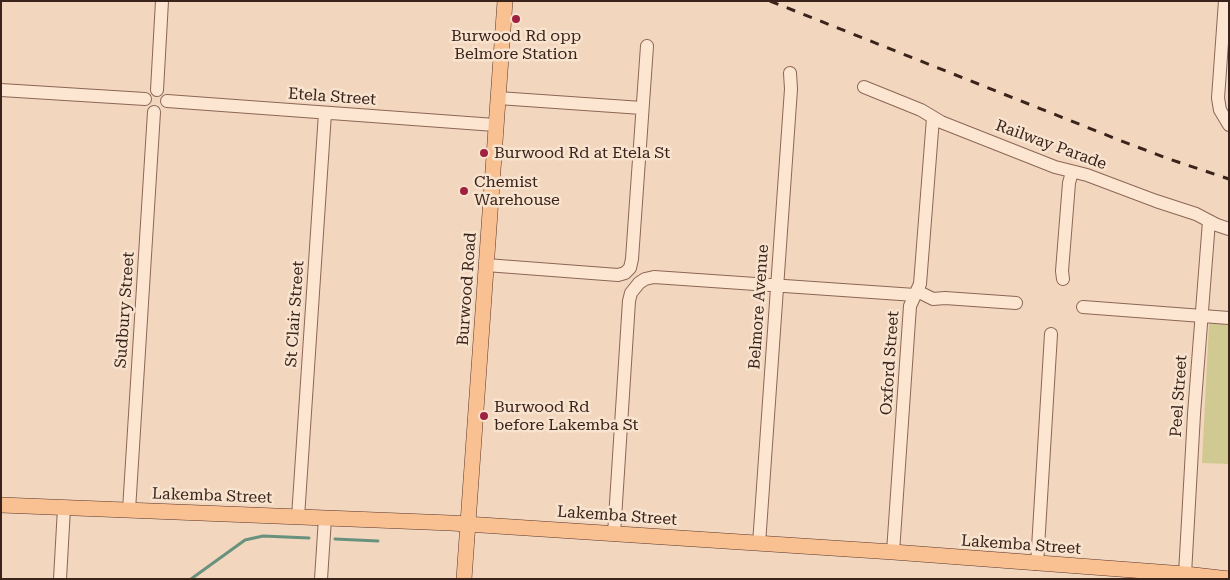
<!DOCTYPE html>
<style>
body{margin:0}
#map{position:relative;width:1230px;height:580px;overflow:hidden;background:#f2d6be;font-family:"Roboto Serif",serif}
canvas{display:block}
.frame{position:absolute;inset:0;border:2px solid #3a231b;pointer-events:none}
</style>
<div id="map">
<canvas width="1230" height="580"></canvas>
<div class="frame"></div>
</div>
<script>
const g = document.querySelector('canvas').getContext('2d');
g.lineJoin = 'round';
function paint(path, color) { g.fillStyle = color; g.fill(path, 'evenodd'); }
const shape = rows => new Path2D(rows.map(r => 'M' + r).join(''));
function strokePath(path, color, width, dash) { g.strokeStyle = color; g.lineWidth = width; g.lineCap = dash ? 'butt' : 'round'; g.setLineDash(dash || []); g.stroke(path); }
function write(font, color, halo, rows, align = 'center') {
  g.font = font + ' "Roboto Serif",serif'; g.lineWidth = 5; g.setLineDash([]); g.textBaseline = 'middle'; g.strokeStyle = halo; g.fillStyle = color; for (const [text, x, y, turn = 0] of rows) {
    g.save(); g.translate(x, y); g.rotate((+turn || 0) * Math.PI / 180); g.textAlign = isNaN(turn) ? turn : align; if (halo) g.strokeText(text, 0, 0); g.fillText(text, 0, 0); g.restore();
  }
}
paint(shape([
 [1209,323,1229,324,1229,464,1202,463]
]), '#d1c992');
strokePath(shape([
 [335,539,378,541],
 [191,579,245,540,263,536,309,538]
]), '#68927e', 3);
const minor = shape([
 [1225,1,1218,98,1220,110,1229,125],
 [864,87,921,110,941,122,1055,167,1087,175,1156,201,1196,214,1217,225,1229,229],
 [1,90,145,99],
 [157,90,162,1],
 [498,98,642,108],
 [167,101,495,125],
 [486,265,618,275,625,273,630,268,632,259,647,46],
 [1063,279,1062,271,1069,183,1072,172],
 [917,291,933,299,945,298,1016,303],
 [1083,307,1229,318],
 [129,510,154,112],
 [298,517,325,113],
 [614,534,629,301,631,293,639,283,645,279,654,277,915,295],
 [759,544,791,89,790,73],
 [893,552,910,306,920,284,933,118],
 [1037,564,1051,334],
 [1185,574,1194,414,1209,221],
 [60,579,64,508],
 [321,579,325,518]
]);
const major = shape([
 [1,505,451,523,893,552,1185,574,1229,579],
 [464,579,505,1]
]);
strokePath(minor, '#8c6655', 14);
strokePath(major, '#59352a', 16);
strokePath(minor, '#fce6d2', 12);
strokePath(major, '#f9c192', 15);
strokePath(shape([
 [770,1,1119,140,1169,159,1229,179]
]), '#3a231b', 3, [9, 9]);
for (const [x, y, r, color] of [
 [516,19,5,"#a0203f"],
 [484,153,5,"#a0203f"],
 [464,191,5,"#a0203f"],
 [484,416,5,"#a0203f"]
]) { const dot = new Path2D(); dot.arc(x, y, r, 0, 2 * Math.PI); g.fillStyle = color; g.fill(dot); strokePath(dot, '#f8e3cf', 2); }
write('16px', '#3a231b', '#f8e3cf', [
 ["Burwood Rd opp",516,36,"center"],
 ["Belmore Station",516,54,"center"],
 ["Burwood Rd at Etela St",494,153],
 ["Chemist",474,182],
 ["Warehouse",474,200],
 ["Burwood Rd",494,407],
 ["before Lakemba St",494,425]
], 'left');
write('16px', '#3a231b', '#f8e3cf', [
 ["Etela Street",332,97,4],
 ["Railway Parade",1051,145,20],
 ["Burwood Road",467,289,-86],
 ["Belmore Avenue",759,307,-86],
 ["Sudbury Street",125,310,-86],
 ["St Clair Street",295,314,-86],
 ["Oxford Street",890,363,-86],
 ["Peel Street",1179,396,-86],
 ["Lakemba Street",212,496,2],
 ["Lakemba Street",617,516,4],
 ["Lakemba Street",1021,545,4]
]);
</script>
